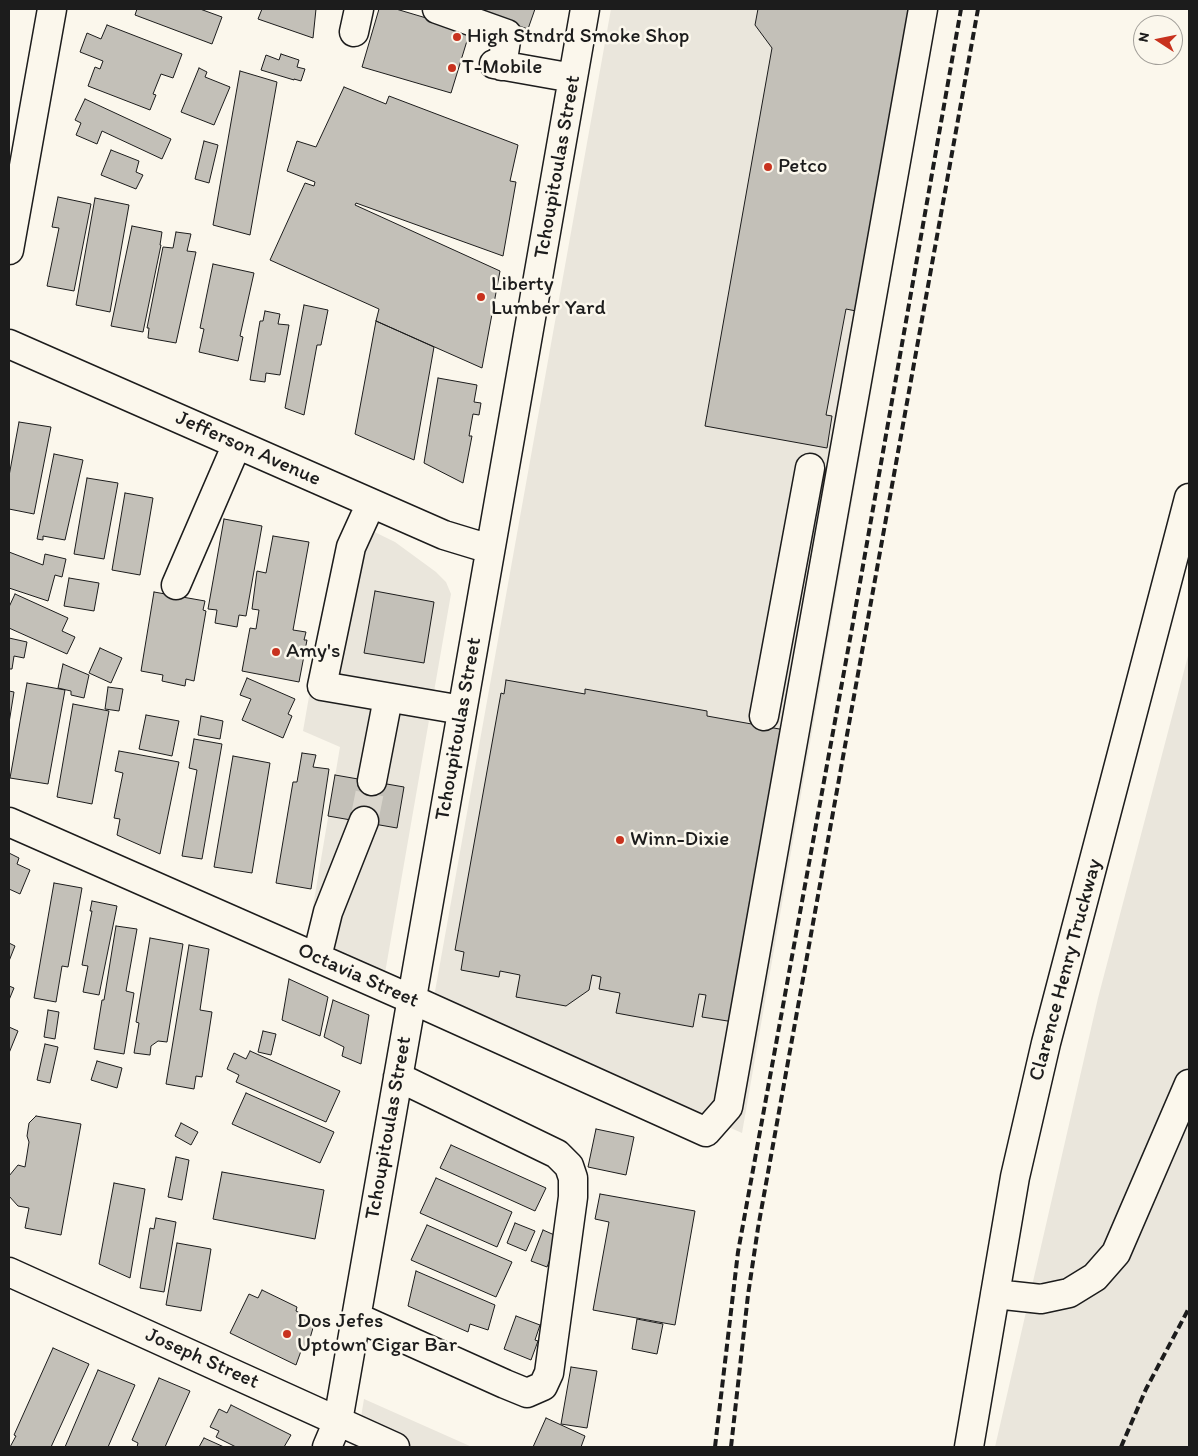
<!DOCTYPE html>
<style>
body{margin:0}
#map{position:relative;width:1198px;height:1456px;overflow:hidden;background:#fbf7ec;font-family:Itim,sans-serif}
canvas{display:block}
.frame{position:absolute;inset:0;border:10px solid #1c1c1c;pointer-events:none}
.north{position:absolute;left:1133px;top:15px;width:50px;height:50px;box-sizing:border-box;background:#fbf7ec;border:1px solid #a29f99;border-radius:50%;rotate:281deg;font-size:14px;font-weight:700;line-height:20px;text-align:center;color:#1c1c1c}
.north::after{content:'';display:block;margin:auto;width:18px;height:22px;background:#c8321e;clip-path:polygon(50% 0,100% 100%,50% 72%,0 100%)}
</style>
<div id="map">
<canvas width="1198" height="1456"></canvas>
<div class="frame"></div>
<div class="north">N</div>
</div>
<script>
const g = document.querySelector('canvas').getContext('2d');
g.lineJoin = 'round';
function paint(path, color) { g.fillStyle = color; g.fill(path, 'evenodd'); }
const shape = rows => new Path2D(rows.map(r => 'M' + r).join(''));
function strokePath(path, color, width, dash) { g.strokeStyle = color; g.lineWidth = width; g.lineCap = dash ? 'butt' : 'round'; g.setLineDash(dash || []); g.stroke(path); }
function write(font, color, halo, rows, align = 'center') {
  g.font = font + ' Itim,sans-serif'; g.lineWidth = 5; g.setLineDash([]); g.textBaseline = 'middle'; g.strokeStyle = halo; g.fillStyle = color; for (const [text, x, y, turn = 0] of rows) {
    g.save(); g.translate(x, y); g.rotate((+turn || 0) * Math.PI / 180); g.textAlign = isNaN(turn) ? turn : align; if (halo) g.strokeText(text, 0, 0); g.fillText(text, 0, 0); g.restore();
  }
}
paint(shape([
 [611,9,938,9,742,1133,434,997],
 [352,521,395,542,436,572,446,582,451,594,385,973,307,942,340,747,303,731,332,565],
 [1189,652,1189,1447,995,1447,1098,998],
 [364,1399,472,1447,356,1447]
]), '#eae6dc');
const building = shape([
 [137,9,200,9,222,17,212,44,135,15,137,9],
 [262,9,316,9,313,38,258,19,262,9],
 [379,9,396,9,470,31,451,93,362,67,379,9],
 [469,9,535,9,528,29,469,9],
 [758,9,915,9,861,312,846,309,826,415,832,416,827,448,705,426,772,48,755,25,758,9],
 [107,25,182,54,173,78,161,74,153,94,156,95,150,110,88,86,95,67,100,69,103,61,80,52,87,33,101,39,107,25],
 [281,54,299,60,297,67,305,69,301,81,294,79,294,80,261,70,266,55,279,60,281,54],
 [199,68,207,72,205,77,230,87,214,125,181,112,199,68],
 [240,71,277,82,250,235,213,225,240,71],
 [344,87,386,104,389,96,518,145,510,181,516,182,503,256,356,203,355,205,500,271,482,368,376,321,379,309,270,260,305,183,314,186,315,182,287,171,297,141,316,147,344,87],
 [85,99,171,139,162,159,102,131,97,144,76,135,81,123,75,120,85,99],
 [204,141,218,145,209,183,195,179,204,141],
 [111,150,139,161,136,172,143,175,136,189,101,175,111,150],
 [58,197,91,204,74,291,47,286,59,228,52,227,58,197],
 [95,198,129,205,110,312,76,305,95,198],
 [132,226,162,232,160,245,161,245,143,332,111,326,132,226],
 [176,232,191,234,187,251,196,252,176,343,148,338,149,328,147,328,163,247,173,248,176,232],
 [213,264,254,273,240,336,243,337,238,361,199,352,204,329,200,328,213,264],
 [304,305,328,310,321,345,317,345,304,415,285,408,304,305],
 [265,311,280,314,278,324,289,325,280,375,266,373,265,382,250,380,260,321,263,321,265,311],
 [376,321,434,347,414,460,355,434,376,321],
 [438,378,477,385,474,402,481,403,479,415,473,414,469,436,472,436,463,483,424,463,438,378],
 [19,422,51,427,34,514,9,509,9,476,19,422],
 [54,454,83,460,65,540,43,536,43,540,37,539,54,454],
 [87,478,118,483,104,559,74,554,87,478],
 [125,493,153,498,140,575,112,570,125,493],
 [224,519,262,526,246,616,239,615,237,627,215,623,217,610,208,609,224,519],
 [273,536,309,542,293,630,306,632,304,640,307,640,299,682,242,671,250,628,256,629,259,610,252,609,257,571,266,573,273,536],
 [9,552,43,565,45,554,66,559,62,577,55,575,48,601,9,588,9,552],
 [69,578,99,583,94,611,64,606,69,578],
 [375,591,434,602,424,663,364,653,375,591],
 [154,592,205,601,203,610,206,611,194,681,186,679,185,686,162,681,163,675,141,671,154,592],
 [15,594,68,618,62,631,75,637,67,654,9,628,9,607,15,594],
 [9,638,27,642,24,658,14,656,12,669,9,669,9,638],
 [100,648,122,658,111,683,89,673,100,648],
 [63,664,89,675,84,698,71,695,71,691,58,688,63,664],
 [247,678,295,699,288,714,292,716,283,738,242,720,251,699,240,695,247,678],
 [506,680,585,694,585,689,707,711,707,716,785,730,734,1022,702,1017,706,995,699,994,693,1027,616,1013,620,993,599,989,601,977,592,975,589,990,566,1006,516,997,520,975,500,971,499,977,461,970,464,952,455,950,501,693,504,694,506,680],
 [27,683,65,690,48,784,10,778,27,683],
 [108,687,123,689,119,711,105,709,108,687],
 [9,691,14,692,9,723,9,691],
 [73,704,109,711,92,804,57,797,73,704],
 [146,715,179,721,172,756,139,749,146,715],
 [201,716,223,721,220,739,198,735,201,716],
 [194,739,222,744,202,859,182,856,197,770,189,768,194,739],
 [119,751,179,762,160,854,117,835,120,819,114,818,123,773,115,771,119,751],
 [302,753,316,755,313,767,329,769,311,889,276,883,293,782,297,782,302,753],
 [233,756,270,763,252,873,214,867,233,756],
 [335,775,404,787,397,828,328,816,335,775],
 [9,853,19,858,17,864,30,870,20,894,9,889,9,853],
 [54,883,82,888,68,967,62,966,56,1002,34,998,54,883],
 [92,901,117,906,99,995,83,992,88,966,82,965,92,911,90,911,92,901],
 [116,926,137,929,126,991,134,993,124,1054,94,1049,102,1000,104,1000,116,926],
 [150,938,183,944,167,1042,158,1041,151,1046,150,1055,134,1053,139,1023,136,1022,150,938],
 [9,943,15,946,9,961,9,943],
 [189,945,209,949,200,1010,212,1012,202,1077,196,1076,194,1089,166,1084,189,945],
 [289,979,328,997,320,1036,282,1020,289,979],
 [9,986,14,988,9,1000,9,986],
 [333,1000,369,1015,361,1064,342,1056,344,1047,324,1037,333,1000],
 [48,1010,59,1012,55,1039,44,1037,48,1010],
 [9,1027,18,1031,9,1053,9,1027],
 [263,1031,276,1034,271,1055,258,1052,263,1031],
 [45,1044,58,1047,50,1083,37,1080,45,1044],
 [250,1051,340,1091,326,1122,236,1082,239,1075,227,1069,234,1053,246,1059,250,1051],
 [97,1061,122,1068,117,1088,91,1080,97,1061],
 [246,1093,334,1132,320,1163,232,1124,246,1093],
 [36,1116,81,1124,61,1235,25,1228,29,1208,18,1206,9,1196,9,1176,18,1165,25,1167,29,1142,27,1136,29,1123,36,1116],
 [181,1123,198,1132,191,1145,175,1136,181,1123],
 [596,1129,634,1137,626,1175,588,1167,596,1129],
 [451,1145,546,1188,535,1211,440,1168,451,1145],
 [176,1157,189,1160,182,1200,168,1197,176,1157],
 [222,1172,324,1190,315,1239,213,1219,222,1172],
 [436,1178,512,1212,497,1247,420,1213,436,1178],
 [114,1183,145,1189,130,1278,99,1264,114,1183],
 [600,1194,695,1211,675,1325,593,1310,609,1222,595,1219,600,1194],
 [156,1218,176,1222,164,1292,140,1288,150,1228,154,1229,156,1218],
 [515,1223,535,1231,526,1251,507,1243,515,1223],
 [427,1225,512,1262,496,1297,411,1260,427,1225],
 [543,1230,559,1237,547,1267,531,1261,543,1230],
 [177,1243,211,1249,201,1311,166,1305,177,1243],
 [416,1271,495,1305,488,1330,470,1324,468,1332,408,1306,416,1271],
 [262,1290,297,1307,296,1311,315,1321,306,1352,301,1351,296,1365,230,1333,249,1294,258,1298,262,1290],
 [516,1316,540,1325,535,1340,538,1341,531,1360,504,1349,516,1316],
 [637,1319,663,1324,657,1354,632,1349,637,1319],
 [53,1348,89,1364,51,1447,10,1447,16,1436,14,1435,53,1348],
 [571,1367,597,1371,587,1428,561,1424,571,1367],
 [98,1370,135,1385,108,1447,65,1447,98,1370],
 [159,1378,190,1391,165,1447,137,1447,138,1443,132,1440,159,1378],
 [231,1405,291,1435,284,1447,236,1447,216,1437,219,1431,210,1427,219,1409,227,1413,231,1405],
 [546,1418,585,1436,581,1447,533,1447,546,1418],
 [204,1438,224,1447,199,1447,204,1438]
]);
paint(building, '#c3c0b8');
strokePath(building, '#1c1c1c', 1);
strokePath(shape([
 [364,821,372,781]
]), '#dad6cd', 28, [28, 14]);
const minor = shape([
 [437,9,507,34,502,66],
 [354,32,359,9],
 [494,64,573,78],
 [9,250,52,9],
 [9,344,444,535,490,549],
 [371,503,351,547,322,686,462,710],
 [176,585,237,444],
 [764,716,810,468],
 [372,781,388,698],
 [9,822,411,999,706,1132,728,1107,923,9],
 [317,957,328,912,364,821],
 [9,1272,395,1447],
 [995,1294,1041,1299,1069,1293,1095,1277,1116,1253,1189,1084],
 [356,1317,505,1384,527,1393,543,1386,549,1373,573,1197,573,1178,569,1166,557,1154,398,1077],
 [327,1447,338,1421,585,9],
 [969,1447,1015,1177,1046,1043,1189,498]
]);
strokePath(minor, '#1c1c1c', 31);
strokePath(minor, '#fbf7ec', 28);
strokePath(shape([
 [715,1447,738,1252,852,628,961,9],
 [731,1447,748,1295,758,1228,978,9],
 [1121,1447,1146,1389,1189,1308]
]), '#1c1c1c', 4, [8, 4]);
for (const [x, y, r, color] of [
 [457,37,5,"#c8321e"],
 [452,68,5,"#c8321e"],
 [768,167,5,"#c8321e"],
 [481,297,5,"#c8321e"],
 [276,652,5,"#c8321e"],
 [620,840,5,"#c8321e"],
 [287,1334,5,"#c8321e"]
]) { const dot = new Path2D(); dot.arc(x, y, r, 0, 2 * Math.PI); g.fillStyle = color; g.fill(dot); strokePath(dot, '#fbf7ec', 2); }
write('21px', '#1c1c1c', '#fbf7ec', [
 ["High Stndrd Smoke Shop",467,37],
 ["T-Mobile",462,68],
 ["Petco",778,167],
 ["Liberty",491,285],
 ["Lumber Yard",491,309],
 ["Amy's",286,652],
 ["Winn-Dixie",630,840],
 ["Dos Jefes",297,1322],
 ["Uptown Cigar Bar",297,1346]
], 'left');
write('21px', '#1c1c1c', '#fbf7ec', [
 ["Tchoupitoulas Street",558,167,-80],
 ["Jefferson Avenue",248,449,24],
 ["Tchoupitoulas Street",459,729,-80],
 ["Clarence Henry Truckway",1066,970,-75],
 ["Octavia Street",358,976,24],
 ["Tchoupitoulas Street",389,1128,-80],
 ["Joseph Street",202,1359,24]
]);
</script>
